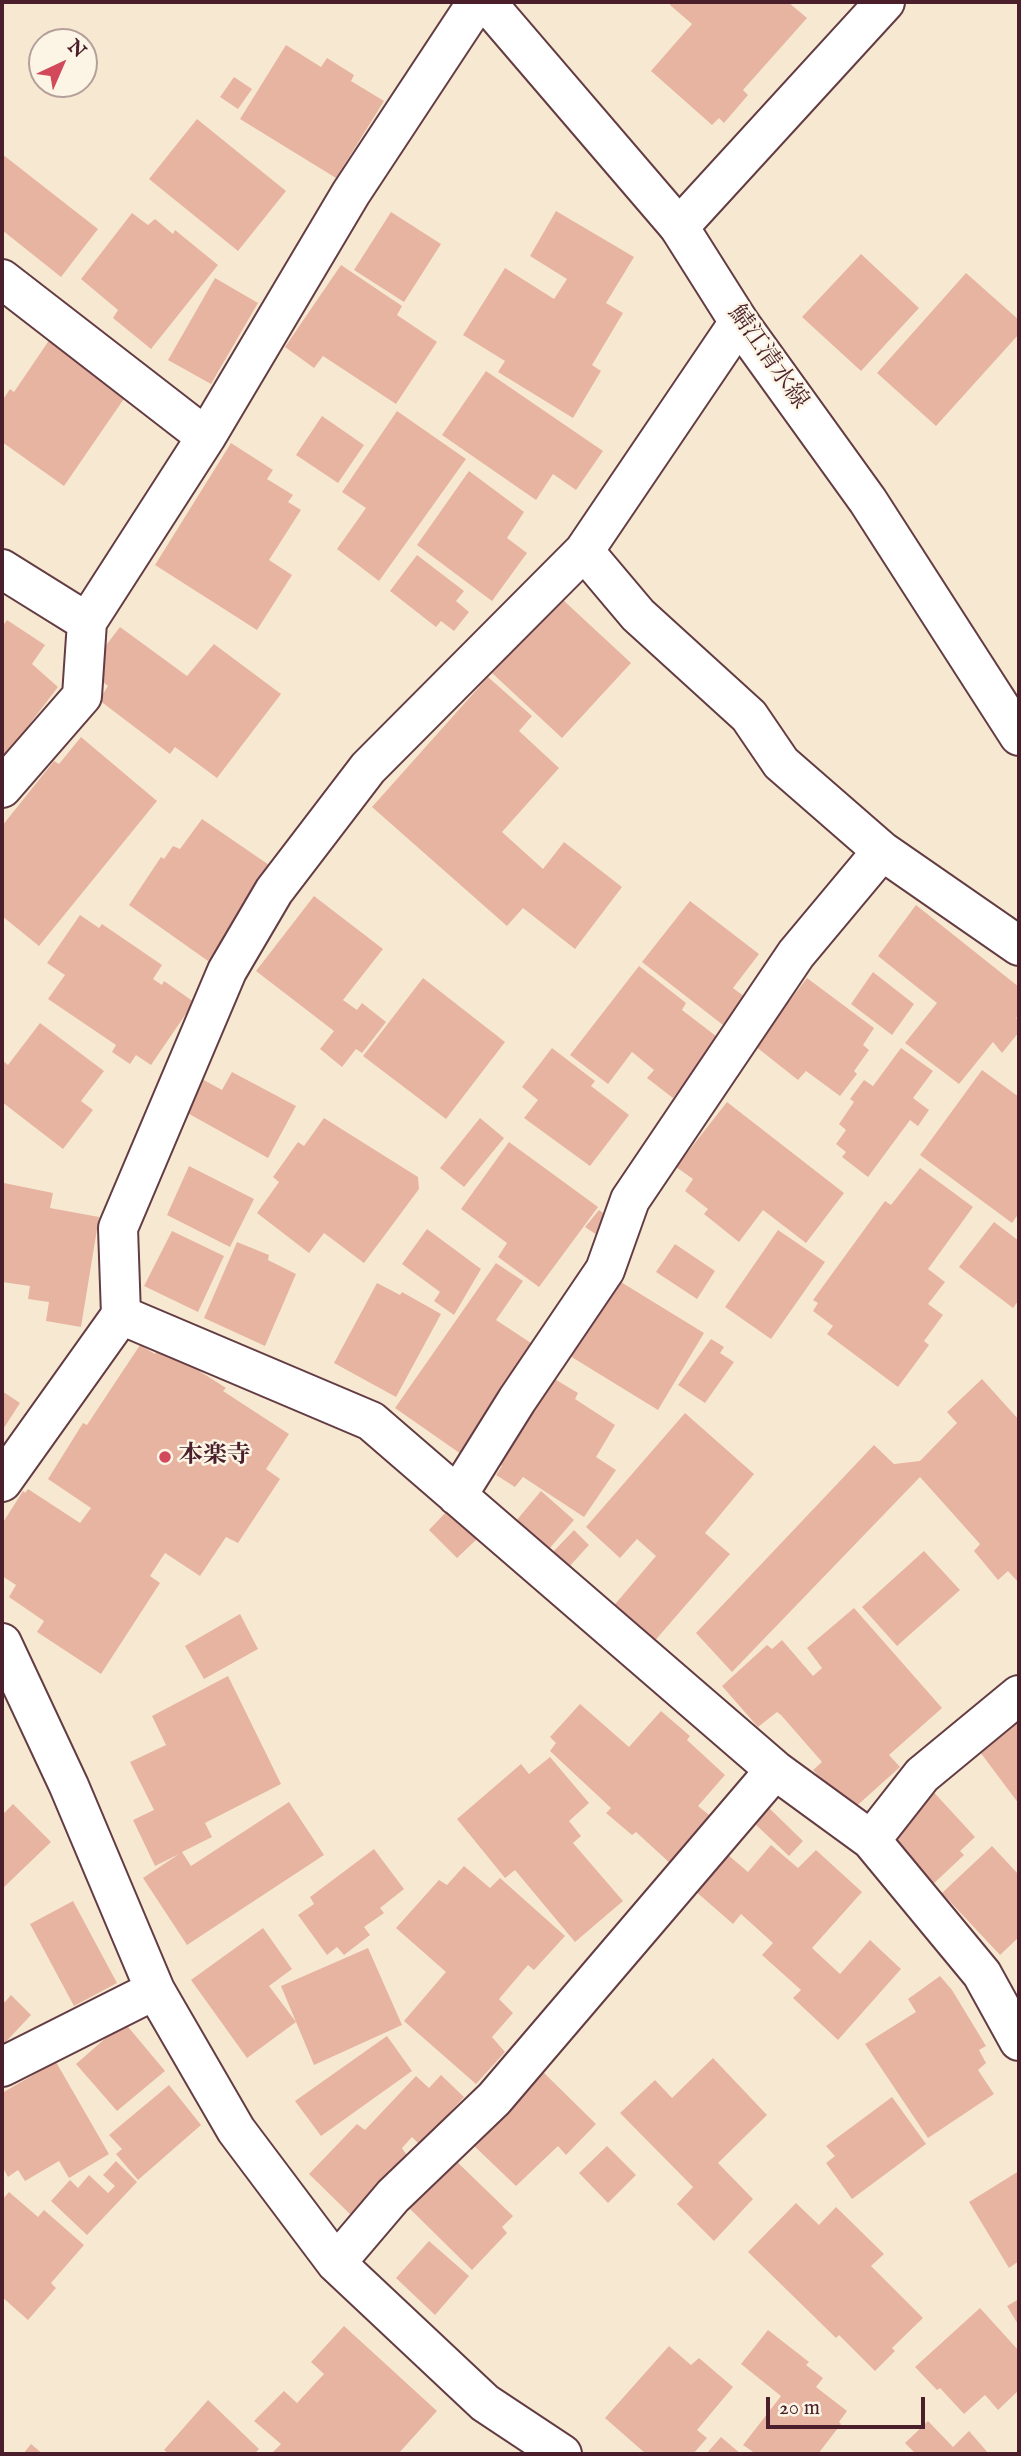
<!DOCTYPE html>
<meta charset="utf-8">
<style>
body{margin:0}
#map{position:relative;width:1021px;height:2456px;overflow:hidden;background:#f7e9d1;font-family:"IM FELL English",serif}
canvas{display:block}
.frame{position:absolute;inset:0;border:4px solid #4a1f2b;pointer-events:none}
.north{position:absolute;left:28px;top:28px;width:70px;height:70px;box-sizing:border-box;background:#fcf5e5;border:2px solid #b59f9b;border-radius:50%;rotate:44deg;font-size:19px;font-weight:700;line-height:28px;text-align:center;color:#4a1f2b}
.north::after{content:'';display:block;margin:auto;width:24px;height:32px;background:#d1495b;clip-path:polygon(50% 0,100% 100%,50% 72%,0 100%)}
.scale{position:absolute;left:766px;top:2397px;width:159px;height:32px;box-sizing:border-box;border:4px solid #4a1f2b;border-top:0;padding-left:9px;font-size:21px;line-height:24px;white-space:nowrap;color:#4a1f2b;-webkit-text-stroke:5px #fcf5e5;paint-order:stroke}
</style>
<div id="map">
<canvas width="1021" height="2456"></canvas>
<div class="frame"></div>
<div class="north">N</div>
<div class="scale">20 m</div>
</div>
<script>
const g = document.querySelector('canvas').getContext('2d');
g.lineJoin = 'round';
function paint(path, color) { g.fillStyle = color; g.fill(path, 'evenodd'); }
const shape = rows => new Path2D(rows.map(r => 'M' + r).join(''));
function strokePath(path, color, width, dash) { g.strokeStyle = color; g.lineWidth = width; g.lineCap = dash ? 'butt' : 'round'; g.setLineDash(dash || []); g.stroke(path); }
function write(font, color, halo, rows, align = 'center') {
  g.font = font + ' "IM FELL English","Noto Serif JP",serif'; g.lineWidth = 5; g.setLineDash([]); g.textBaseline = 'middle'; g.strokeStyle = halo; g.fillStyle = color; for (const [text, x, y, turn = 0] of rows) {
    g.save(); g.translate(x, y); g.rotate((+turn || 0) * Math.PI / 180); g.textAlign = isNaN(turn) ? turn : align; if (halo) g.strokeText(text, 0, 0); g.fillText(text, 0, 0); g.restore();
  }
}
paint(shape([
 [672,2,788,2,807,18,743,90,748,95,724,123,719,118,712,125,651,71,692,24,670,5],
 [286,45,321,67,327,58,354,75,351,81,384,101,336,178,240,119],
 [234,77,252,89,238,109,220,97],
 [197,119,286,191,238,251,149,179],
 [2,154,98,229,61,277,2,230],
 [556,211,634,257,606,303,623,313,592,365,601,371,573,418,498,372,505,361,463,335,505,268,554,299,567,279,530,256],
 [391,212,441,244,404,302,354,270],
 [132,213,148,225,155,219,173,234,175,230,218,265,151,349,113,318,118,310,81,279],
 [861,254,919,308,861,371,802,317],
 [341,265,402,306,397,315,437,342,396,404,323,356,314,368,285,347],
 [966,273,1019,320,1019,334,936,426,877,373],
 [215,278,258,303,211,384,168,360],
 [52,336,130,390,64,486,2,442,2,401,10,389,14,392],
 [486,371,603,451,576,490,553,474,536,500,442,435],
 [397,411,466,459,379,581,337,549,366,508,342,492],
 [322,416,364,445,338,483,296,455],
 [231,443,273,470,267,479,293,495,288,502,301,510,269,560,292,575,257,630,155,565],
 [469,471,524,512,507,538,527,553,492,601,417,545],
 [417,555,464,591,456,601,469,612,454,631,441,621,436,627,390,591],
 [562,599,631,663,562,738,492,673],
 [7,620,45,645,32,664,58,687,2,760,2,627],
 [120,627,187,676,214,644,281,694,217,778,175,747,170,754,99,700,108,686,87,670],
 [488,677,532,716,519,731,559,768,502,832,543,869,564,842,622,887,575,949,523,908,507,926,372,807],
 [81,737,157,801,39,946,2,916,2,826,54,761,59,764],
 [202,819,272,867,208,961,129,905,161,857,164,859,173,846,180,849],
 [314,896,383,949,343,1000,357,1010,362,1003,386,1022,362,1053,356,1049,342,1067,320,1049,334,1031,256,971],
 [690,901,759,954,733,988,745,997,723,1025,642,962],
 [916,905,1019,987,1019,1014,1016,1018,1019,1020,1019,1032,1002,1053,993,1042,959,1084,905,1043,937,1003,878,956],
 [80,915,99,928,102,924,162,965,153,979,162,985,164,981,194,1002,151,1065,136,1055,130,1064,112,1052,116,1045,48,999,65,975,47,963],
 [639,966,686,1003,682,1010,725,1043,695,1082,688,1078,673,1098,647,1078,654,1070,632,1052,608,1084,570,1055],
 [873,972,914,1004,892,1035,851,1004],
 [423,978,505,1042,446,1119,363,1056],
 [807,978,874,1028,863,1045,869,1050,854,1071,857,1074,840,1096,806,1071,798,1080,755,1046],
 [40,1023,104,1071,81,1101,93,1110,63,1149,2,1102,2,1063,3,1061,8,1065],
 [552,1048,595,1081,591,1086,629,1115,590,1166,524,1118,538,1100,522,1087],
 [901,1048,933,1071,913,1098,929,1110,918,1126,910,1120,868,1177,842,1157,846,1152,836,1144,846,1130,839,1124,854,1102,850,1099,864,1080,873,1086],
 [982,1070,1019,1097,1019,1213,1012,1223,920,1155],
 [232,1072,296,1106,268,1158,184,1111,202,1079,222,1090],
 [727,1102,844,1193,806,1243,763,1210,739,1242,704,1214,708,1209,685,1191,693,1179,676,1167],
 [324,1118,418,1177,419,1189,364,1263,324,1233,309,1253,257,1213,279,1182,273,1177,298,1142,304,1146],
 [480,1118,504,1138,464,1187,440,1168],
 [509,1142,598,1207,539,1287,498,1257,507,1243,461,1209],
 [189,1166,254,1199,230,1247,167,1215],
 [920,1168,973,1207,928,1269,945,1282,928,1304,943,1315,924,1341,929,1345,898,1387,827,1334,833,1326,813,1311,818,1303,813,1300,885,1201,891,1205],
 [4,1183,53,1193,50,1208,99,1217,81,1327,46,1321,49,1302,28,1299,30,1286,2,1282,2,1196],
 [599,1210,610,1218,597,1235,585,1227],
 [994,1222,1019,1241,1019,1300,1013,1308,959,1267],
 [427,1229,481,1269,454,1315,434,1301,440,1292,402,1264],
 [778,1230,825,1262,771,1339,725,1307],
 [172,1231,224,1256,198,1312,144,1286],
 [237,1242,269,1255,268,1260,296,1274,265,1346,204,1318],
 [675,1244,715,1271,697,1299,656,1272],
 [496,1263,523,1281,496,1320,534,1345,461,1454,395,1408],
 [616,1279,704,1333,658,1410,570,1356],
 [377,1283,400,1295,402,1292,441,1314,396,1397,334,1363],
 [711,1339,724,1347,720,1353,734,1362,705,1403,678,1385],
 [140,1345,155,1354,160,1346,226,1388,223,1391,289,1434,266,1469,280,1479,238,1543,226,1537,200,1576,165,1553,150,1576,160,1583,101,1674,37,1632,44,1621,9,1597,16,1585,2,1576,2,1524,23,1491,25,1493,28,1489,80,1523,91,1508,48,1479,83,1423,87,1425],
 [553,1378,578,1393,575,1399,615,1425,596,1457,616,1470,584,1517,523,1477,515,1487,496,1475,502,1466,498,1462],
 [982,1379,1019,1420,1019,1583,1008,1571,998,1580,974,1551,980,1544,920,1477,732,1672,696,1633,874,1445,894,1464,920,1461,957,1423,947,1412],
 [2,1391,20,1403,2,1431],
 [685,1413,754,1474,705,1533,730,1554,652,1644,611,1609,656,1556,637,1539,620,1558,586,1527],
 [541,1491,574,1520,549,1549,516,1521],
 [448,1510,477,1539,457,1558,429,1530],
 [574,1530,589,1545,568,1568,551,1554],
 [924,1551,960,1590,897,1646,862,1607],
 [854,1608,942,1708,889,1755,900,1767,851,1811,813,1770,822,1762,781,1715,777,1712,758,1727,722,1686,767,1645,772,1649,782,1640,813,1676,822,1668,807,1648],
 [240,1614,258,1649,204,1679,185,1646],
 [228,1676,281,1784,205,1823,212,1837,182,1852,191,1866,289,1802,324,1855,187,1945,143,1878,179,1854,155,1866,133,1820,154,1810,130,1762,166,1745,152,1716],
 [580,1704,629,1747,661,1711,690,1736,687,1740,725,1775,698,1806,713,1818,671,1864,636,1832,632,1835,606,1813,611,1808,550,1751,556,1743,550,1737],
 [1019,1715,1019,1804,977,1748],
 [550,1757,589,1803,569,1821,581,1836,573,1843,623,1901,575,1942,515,1870,505,1878,457,1819,521,1764,529,1774],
 [929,1787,975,1837,960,1851,964,1855,930,1887,880,1833],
 [13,1804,51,1842,2,1889,2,1815],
 [767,1806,803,1841,789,1856,753,1822],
 [771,1845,798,1868,816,1850,862,1892,812,1948,840,1974,870,1940,901,1969,838,2040,793,1998,801,1990,762,1955,773,1943,741,1914,733,1924,694,1890,727,1854,748,1872],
 [992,1846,1019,1875,1019,1937,1000,1955,942,1893],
 [374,1849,404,1889,380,1908,384,1913,364,1927,370,1935,344,1955,337,1947,327,1955,298,1915,314,1904,310,1897],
 [464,1866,490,1888,500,1878,565,1936,534,1970,528,1965,499,1999,513,2013,492,2037,505,2052,476,2084,404,2021,446,1972,396,1928,439,1880,447,1885],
 [73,1901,117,1983,74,2006,30,1924],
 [263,1928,292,1969,269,1986,296,2022,247,2058,191,1980],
 [368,1948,402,2025,314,2065,281,1986],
 [940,1976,952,1990,986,2046,979,2050,986,2063,978,2070,994,2094,928,2138,865,2044,916,2012,908,1999],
 [11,1995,31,2015,2,2046,2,1999,5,2002],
 [124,2022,165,2071,117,2111,76,2064],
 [387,2036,412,2071,321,2136,295,2101],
 [713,2058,767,2115,718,2163,753,2199,714,2241,677,2204,693,2187,620,2113,655,2080,672,2098],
 [56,2062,109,2154,69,2178,59,2161,25,2181,18,2170,8,2177,2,2166,2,2093],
 [540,2069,596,2124,566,2155,558,2146,516,2186,470,2142],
 [441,2075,464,2097,420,2145,412,2137,402,2148,408,2157,353,2217,309,2174,357,2124,365,2130,416,2076,429,2088],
 [169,2085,201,2125,138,2180,116,2154,122,2149,109,2135],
 [892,2097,926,2144,852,2199,826,2163,835,2156,826,2146],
 [607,2146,636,2175,608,2203,579,2173],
 [453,2158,513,2216,502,2227,507,2233,472,2270,407,2206],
 [116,2161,137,2182,87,2235,51,2201,70,2180,78,2188,89,2175,108,2193,115,2186,103,2175],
 [1019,2171,1019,2261,1009,2268,969,2202],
 [9,2192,38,2217,44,2210,84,2245,51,2283,56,2288,28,2320,2,2297,2,2200],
 [796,2203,819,2225,836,2207,884,2254,871,2266,923,2318,892,2348,895,2351,875,2371,839,2335,836,2338,748,2252],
 [429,2241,469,2276,435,2315,396,2278],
 [1019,2299,1019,2326,1007,2306],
 [980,2308,1019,2351,1019,2390,998,2410,985,2395,964,2414,940,2388,937,2390,915,2367],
 [344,2326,437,2411,398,2454,271,2454,281,2444,254,2421,284,2391,297,2403,324,2374,311,2362],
 [768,2330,809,2362,806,2365,823,2378,816,2387,847,2411,839,2422,841,2424,818,2454,756,2454,743,2445,781,2396,741,2364],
 [669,2346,691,2365,699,2358,733,2387,697,2430,707,2438,693,2454,646,2454,605,2418],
 [208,2400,259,2449,254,2454,169,2454,164,2450],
 [928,2421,953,2447,969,2431,989,2454,916,2454,905,2443],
 [721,2437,741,2454,706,2454],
 [31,2444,43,2454,23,2454]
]), '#e7b4a2');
const minor = shape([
 [679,227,885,2],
 [2,279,206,437],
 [584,551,638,615,749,716,781,763,882,851,1019,946],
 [2,569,87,622],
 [2,788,82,696,87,622,206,437,351,193,477,2],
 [121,1315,371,1421,775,1770,871,1840,982,1974,1019,2041],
 [2,1482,121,1315,118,1228,227,971,274,891,368,768,584,551,739,322],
 [457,1496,517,1400,605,1270,630,1200,796,954,882,851],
 [2,1643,69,1786,155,1990,236,2130,336,2263,485,2403,562,2454],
 [871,1840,922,1775,1019,1695],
 [2,2067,155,1990],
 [336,2263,393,2196,494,2099,775,1770]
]);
const major = shape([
 [486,2,679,227,739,322,868,501,1019,736]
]);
strokePath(minor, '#643d44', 42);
strokePath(major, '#643d44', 42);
strokePath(minor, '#fff', 38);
strokePath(major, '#fff', 38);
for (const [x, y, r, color] of [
 [165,1457,7,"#d1495b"]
]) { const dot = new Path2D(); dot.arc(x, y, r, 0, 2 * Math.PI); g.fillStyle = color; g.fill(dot); strokePath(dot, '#fcf5e5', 2.5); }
write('24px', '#4a1f2b', '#fcf5e5', [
 ["鯖江清水線",767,358,55]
]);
write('bold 24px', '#4a1f2b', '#fcf5e5', [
 ["本楽寺",179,1457]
], 'left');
</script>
